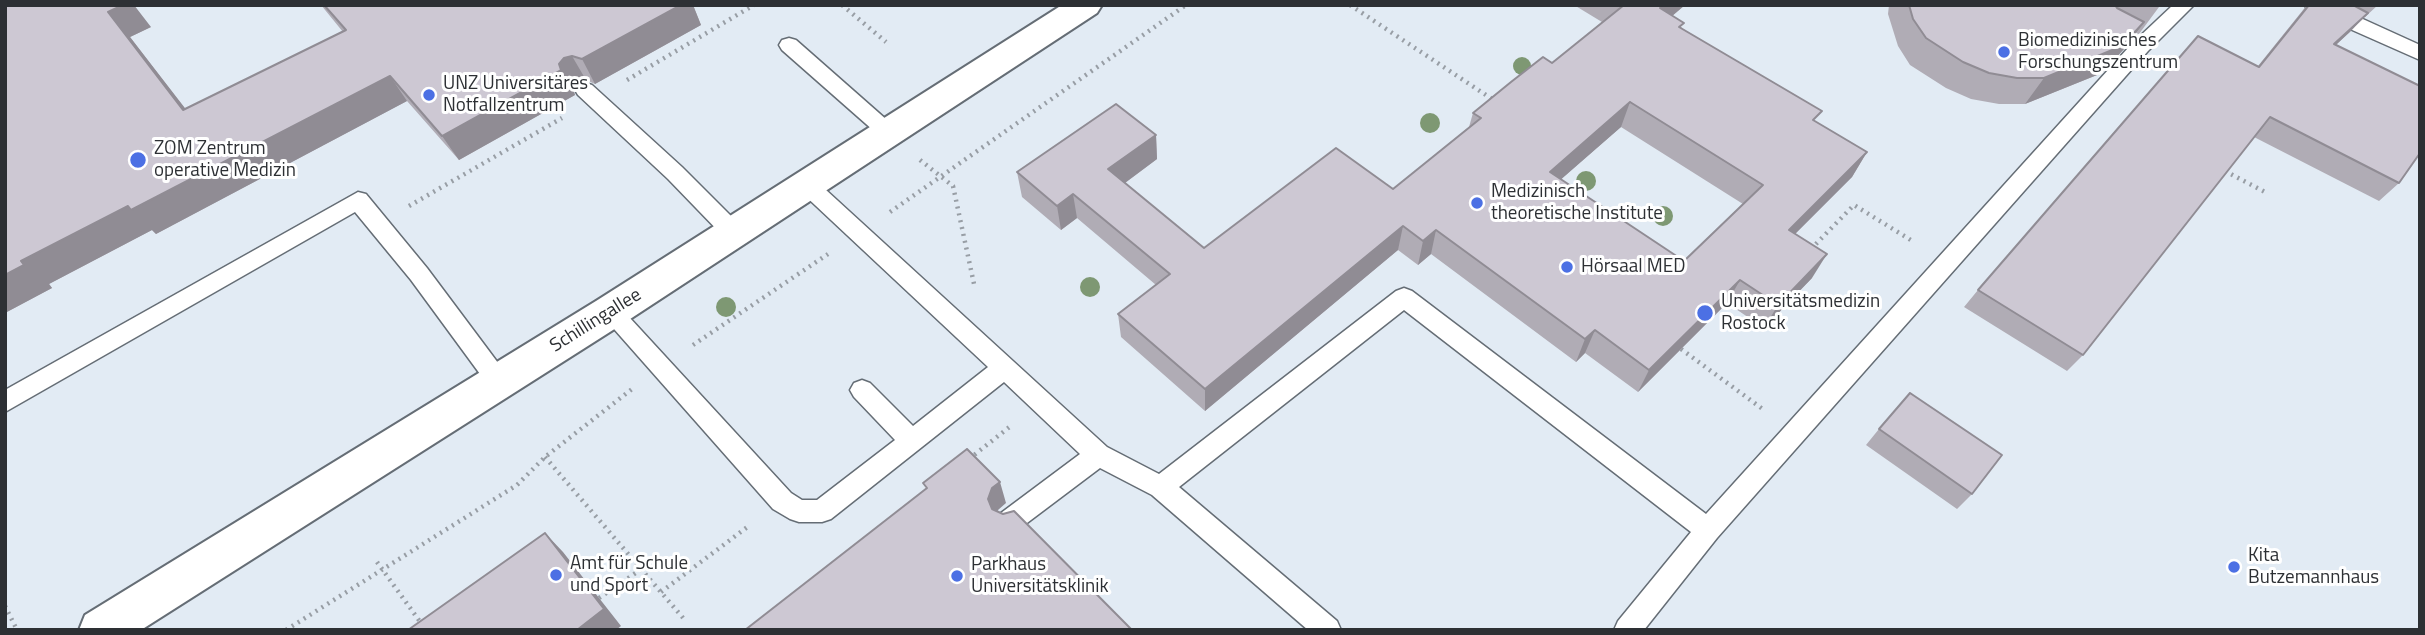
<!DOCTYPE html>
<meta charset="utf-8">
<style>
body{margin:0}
#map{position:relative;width:2425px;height:635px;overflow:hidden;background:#e2ebf4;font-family:"Titillium Web",sans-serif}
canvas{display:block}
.frame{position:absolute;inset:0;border:7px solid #2d3034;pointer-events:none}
</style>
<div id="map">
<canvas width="2425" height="635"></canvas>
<div class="frame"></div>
</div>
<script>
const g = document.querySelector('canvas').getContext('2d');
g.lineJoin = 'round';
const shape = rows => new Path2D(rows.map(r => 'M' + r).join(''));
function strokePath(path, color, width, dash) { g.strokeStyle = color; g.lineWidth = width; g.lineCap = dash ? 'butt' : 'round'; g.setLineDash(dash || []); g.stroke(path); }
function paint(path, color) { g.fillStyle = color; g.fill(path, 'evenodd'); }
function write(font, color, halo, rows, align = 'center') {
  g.font = font + ' "Titillium Web",sans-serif'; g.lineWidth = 6; g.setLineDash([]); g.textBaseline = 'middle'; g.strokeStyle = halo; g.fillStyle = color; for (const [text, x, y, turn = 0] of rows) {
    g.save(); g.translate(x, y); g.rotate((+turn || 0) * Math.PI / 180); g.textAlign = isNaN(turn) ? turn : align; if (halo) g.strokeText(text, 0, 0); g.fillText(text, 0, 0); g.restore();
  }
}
const lane = shape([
 [2173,5,2194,5,2148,51,1717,538,1644,630,1614,630,1618,621,1691,532,1404,310,1179,487,1337,621,1341,630,1308,630,1152,495,1100,468,1019,529,1010,532,1001,529,997,521,1001,513,1080,454,1004,382,831,519,822,522,799,522,790,519,773,509,599,312,602,305,610,303,618,305,791,493,802,500,817,500,895,440,854,397,850,390,854,383,862,380,870,383,913,426,988,367,800,191,796,185,800,179,807,177,814,179,1107,447,1159,474,1396,291,1404,288,1412,291,1706,514,2128,48,2100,34,2097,29,2100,24,2114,24,2139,37,2173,5],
 [2305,5,2332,5,2420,45,2420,60,2307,10,2305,5],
 [789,38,796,40,896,128,899,133,896,138,889,141,882,138,782,50,779,45,782,40,789,38],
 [585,83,592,85,682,167,742,227,745,233,742,239,734,242,726,239,668,179,578,95,575,90,578,85,585,83],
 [358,192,366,194,427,268,507,375,511,382,507,389,499,392,491,389,411,280,355,212,5,412,5,390,358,192]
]);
const street = shape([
 [1062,5,1102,5,1097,13,624,323,141,630,79,630,85,615,596,301,1062,5]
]);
strokePath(lane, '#656d75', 3);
strokePath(street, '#656d75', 4);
strokePath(shape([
 [842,5,886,42],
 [1350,5,1495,101],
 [627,80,754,5],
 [920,160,953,186,974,284,971,286],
 [2225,171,2265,192],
 [409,206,562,118],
 [890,212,1186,5],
 [1811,249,1854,205,1914,242],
 [693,345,828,254],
 [1681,349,1764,410],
 [545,457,684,619],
 [969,459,1012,425],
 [377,562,426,630],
 [661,592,750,525],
 [599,598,643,568],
 [5,606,16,628],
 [286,630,517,485,545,457,632,389]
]), '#989ea5', 4.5, [2, 5]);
paint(lane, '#fff');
paint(street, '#fff');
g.fillStyle = '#7e9873';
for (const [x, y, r] of [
 [1522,66,9],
 [1430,123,10],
 [1586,181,10],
 [1663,216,10],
 [1090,287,10],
 [726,307,10]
]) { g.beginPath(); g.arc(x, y, r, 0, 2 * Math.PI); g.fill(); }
paint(shape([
 [5,5,151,27,130,37,185,109,343,32,321,5,693,5,701,25,595,84,586,80,577,82,573,89,575,95,459,160,407,101,156,234,152,230,49,284,52,288,5,313],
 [1574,5,1685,5,1672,16,1682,28,1816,122,1867,152,1852,177,1795,234,1812,278,1764,328,1727,303,1638,392,1585,353,1576,362,1431,254,1418,265,1398,250,1205,411,1121,337,1118,314,1156,285,1077,218,1061,230,1022,197,1017,172,1156,135,1157,159,1125,183,1204,248,1393,189,1469,127,1473,113,1552,63,1602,22],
 [1621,127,1743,204,1684,261,1561,179],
 [1889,5,2156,5,2159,7,2139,34,2136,33,2124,49,2102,73,2025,104,1999,104,1971,99,1946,88,1910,65,1898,46,1888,14],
 [2307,5,2378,5,2365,17,2364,17,2336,45,2399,183,2379,201,2254,137,2083,355,2067,371,1964,307,1978,290,2258,66],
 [1879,429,1972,494,1957,509,1866,445]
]), '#b0acb5');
paint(shape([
 [123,5,134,5,151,27,130,37,205,134,183,110,108,12],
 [681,5,693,5,701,25,595,84,582,59],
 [1664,5,1685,5,1651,34,1660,8],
 [2368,13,2350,32,2316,63,2334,44],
 [2144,22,2124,49,2102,73,2025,104,2044,78],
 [572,56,586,80,577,82,573,89,575,95,459,160,442,136,559,64,564,58],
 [390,76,407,101,156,234,152,230,49,284,52,288,5,313,5,275,21,261,128,206],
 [1630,102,1621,127,1542,196,1550,172],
 [1156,135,1157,159,1110,194,1108,169],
 [1867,152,1852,177,1775,254,1789,230],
 [1073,194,1077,218,1061,230,1057,206],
 [1403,226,1398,250,1205,411,1205,389],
 [1436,230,1431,254,1418,265,1423,241],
 [1827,254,1812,278,1764,328,1778,305],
 [1740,280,1727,303,1638,392,1649,370],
 [1595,330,1585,353,1576,362,1585,339],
 [1000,482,1006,503,998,510,995,520,988,499,992,488],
 [545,533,563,552,621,626,616,630,577,630]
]), '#908c94');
const building = shape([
 [5,5,123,5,108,12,183,110,346,30,324,5,681,5,582,59,572,56,564,58,559,64,561,70,442,136,390,76,131,210,128,206,21,261,24,265,5,275,5,5],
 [1624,5,1664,5,1660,8,1684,23,1679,27,1822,111,1813,120,1867,152,1789,230,1827,254,1778,305,1740,280,1649,370,1595,330,1585,339,1436,230,1423,241,1403,226,1205,389,1118,314,1170,274,1073,194,1057,206,1017,172,1116,104,1156,135,1108,169,1204,248,1336,148,1393,189,1481,118,1473,113,1511,82,1543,57,1552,63,1624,5],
 [1630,102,1763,185,1684,261,1550,172,1630,102],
 [1909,5,2115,5,2117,8,2144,22,2122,46,2044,78,2017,78,1989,73,1963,62,1926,38,1913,19,1909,5],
 [2309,5,2353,5,2368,13,2334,44,2420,86,2420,153,2399,183,2270,117,2083,355,1978,290,2198,36,2259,67,2309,5],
 [1910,393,2002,455,1972,494,1879,429,1910,393],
 [967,449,1000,482,992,488,988,499,992,509,1003,514,1014,511,1132,630,745,630,927,488,923,483,967,449],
 [545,533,604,609,577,630,408,630,545,533]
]);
paint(building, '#cdc8d3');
strokePath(building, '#908c94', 2);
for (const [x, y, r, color] of [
 [2004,52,7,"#4c70e4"],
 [429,95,7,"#4c70e4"],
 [138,160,9,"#4c70e4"],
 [1477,203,7,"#4c70e4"],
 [1567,267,7,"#4c70e4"],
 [1705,313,9,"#4c70e4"],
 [2234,567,7,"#4c70e4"],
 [556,575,7,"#4c70e4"],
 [957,576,7,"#4c70e4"]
]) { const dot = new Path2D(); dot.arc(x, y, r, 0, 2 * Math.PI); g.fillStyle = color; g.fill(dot); strokePath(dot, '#fff', 2.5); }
write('19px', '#2d3034', '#fff', [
 ["Biomedizinisches",2018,41],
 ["Forschungszentrum",2018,63],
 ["UNZ Universitäres",443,84],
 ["Notfallzentrum",443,106],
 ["ZOM Zentrum",154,149],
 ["operative Medizin",154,171],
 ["Medizinisch",1491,192],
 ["theoretische Institute",1491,214],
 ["Hörsaal MED",1581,267],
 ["Universitätsmedizin",1721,302],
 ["Rostock",1721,324],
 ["Kita",2248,556],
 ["Butzemannhaus",2248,578],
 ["Amt für Schule",570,564],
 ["und Sport",570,586],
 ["Parkhaus",971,565],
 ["Universitätsklinik",971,587]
], 'left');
write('19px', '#2d3034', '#fff', [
 ["Schillingallee",596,321,-32]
]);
</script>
